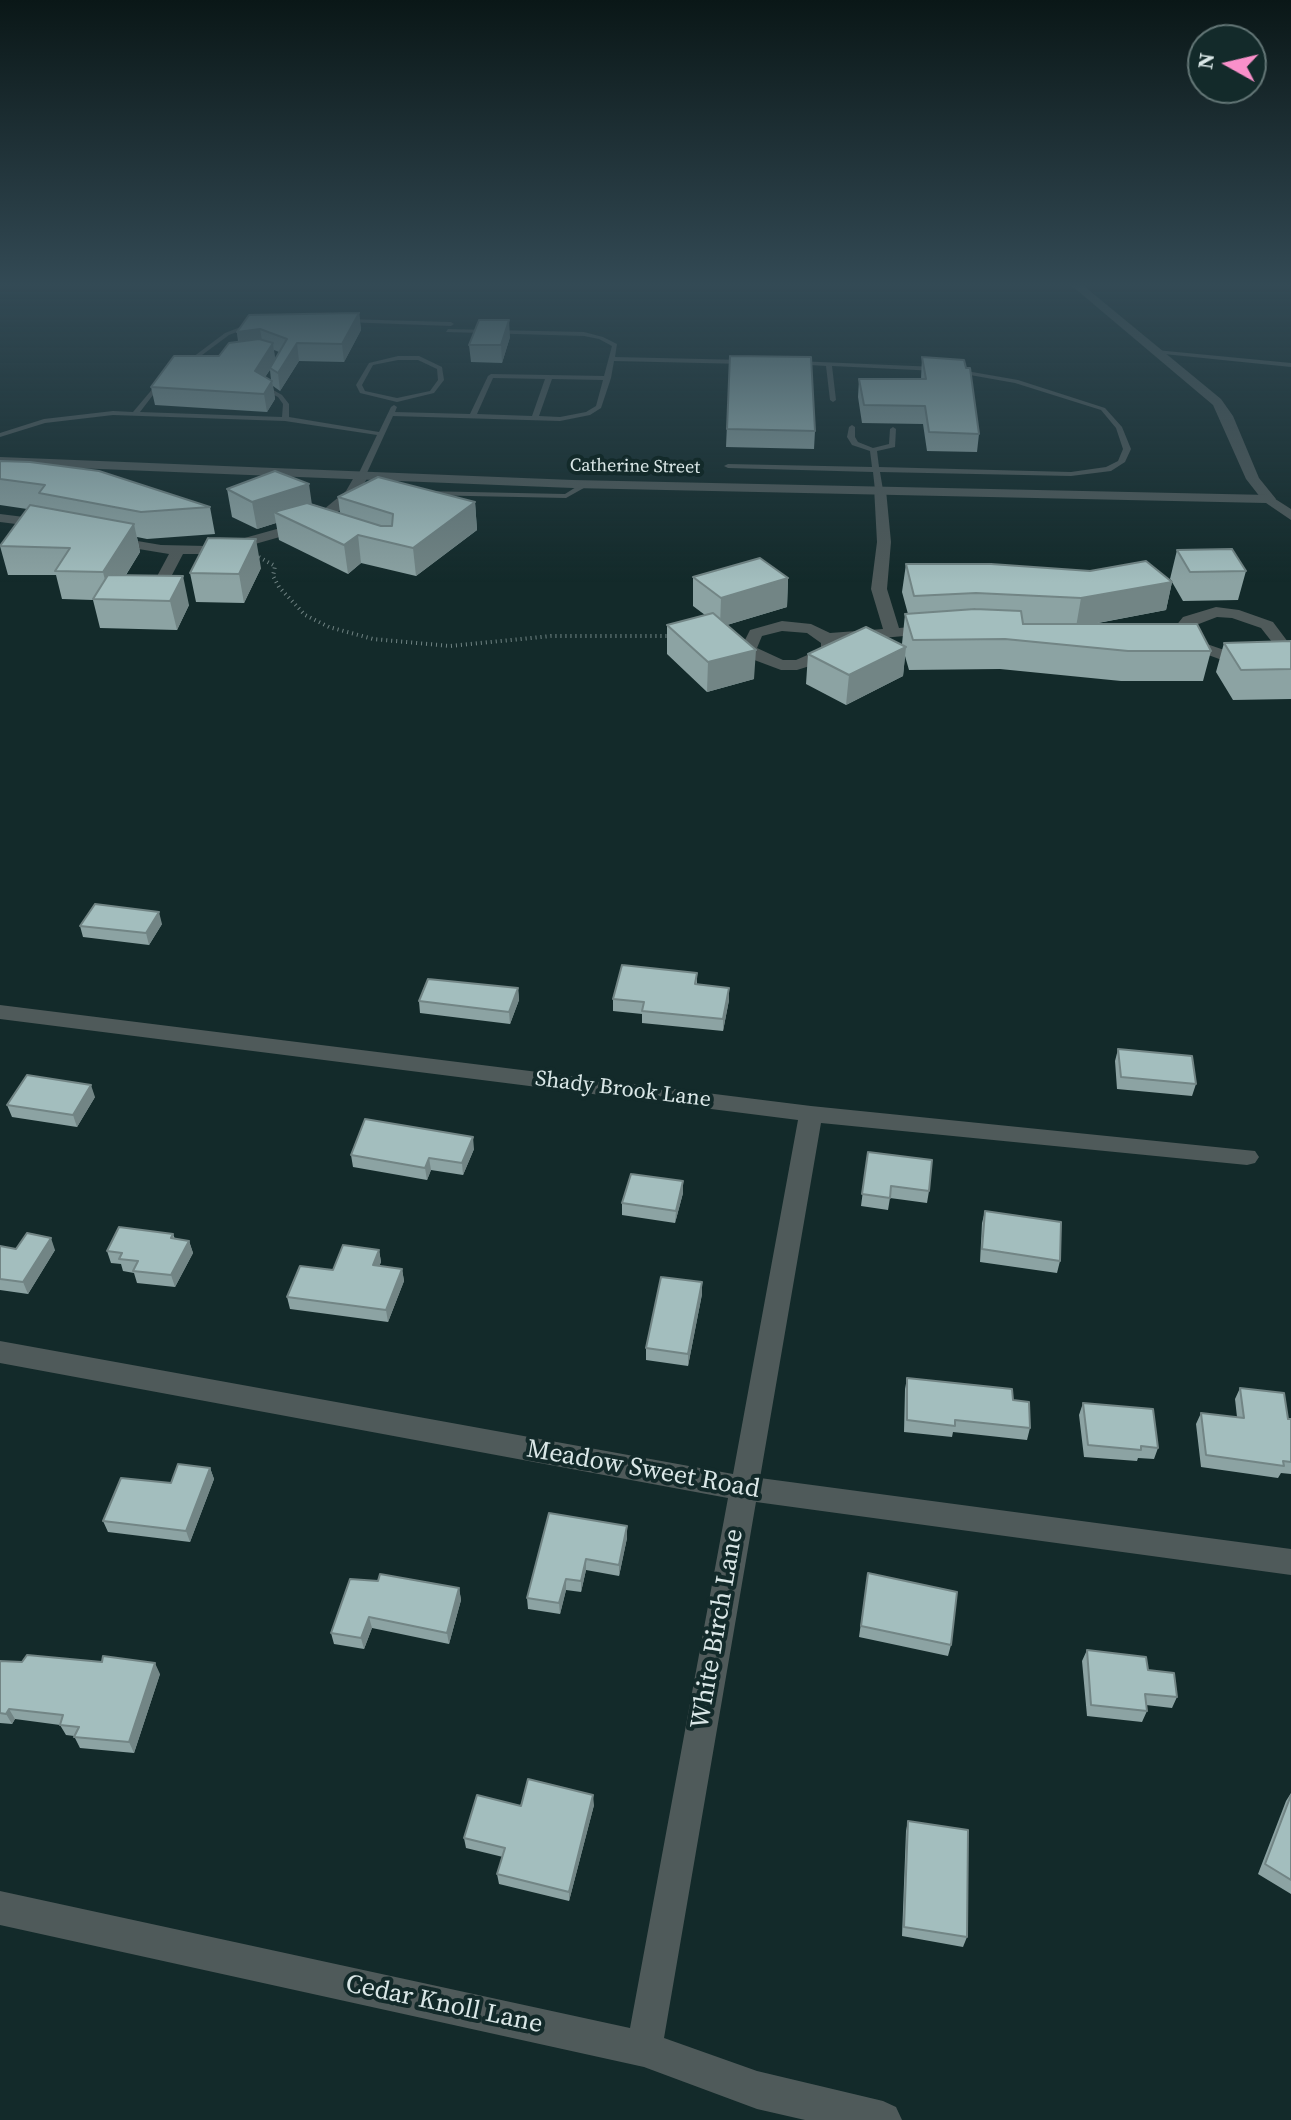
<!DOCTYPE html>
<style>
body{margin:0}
#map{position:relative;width:1291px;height:2120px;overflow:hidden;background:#132a2a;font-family:"Source Serif 4",serif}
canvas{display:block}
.north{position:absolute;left:1187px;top:24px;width:80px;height:80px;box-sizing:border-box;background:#132a2a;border:2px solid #637676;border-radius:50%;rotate:278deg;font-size:22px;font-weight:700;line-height:32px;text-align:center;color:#dae7e7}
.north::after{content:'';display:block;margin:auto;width:28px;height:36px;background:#f990ca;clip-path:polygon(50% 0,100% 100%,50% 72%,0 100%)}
</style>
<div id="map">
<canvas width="1291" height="2120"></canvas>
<div class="north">N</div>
</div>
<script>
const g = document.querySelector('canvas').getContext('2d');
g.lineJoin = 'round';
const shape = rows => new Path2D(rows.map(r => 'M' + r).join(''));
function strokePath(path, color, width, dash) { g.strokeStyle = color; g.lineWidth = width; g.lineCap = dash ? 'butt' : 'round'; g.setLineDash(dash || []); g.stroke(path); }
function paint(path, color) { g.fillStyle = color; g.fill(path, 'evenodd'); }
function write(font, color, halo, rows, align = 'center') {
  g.font = font + ' "Source Serif 4",serif'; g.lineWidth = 8; g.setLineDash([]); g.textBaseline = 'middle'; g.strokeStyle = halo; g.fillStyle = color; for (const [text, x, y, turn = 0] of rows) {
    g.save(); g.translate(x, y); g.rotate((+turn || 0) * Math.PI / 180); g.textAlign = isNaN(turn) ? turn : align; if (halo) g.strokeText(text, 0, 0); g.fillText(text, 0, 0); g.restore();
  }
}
strokePath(shape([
 [259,557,275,566,273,576,279,587,305,615,329,627,373,639,450,646,551,636,670,636]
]), '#708383', 4, [1, 4]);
paint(shape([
 [346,319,451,322,454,324,451,326,344,322,346,319],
 [256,321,258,324,229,335,186,367,181,366,225,333,256,321],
 [448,329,584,332,603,337,617,344,615,357,745,360,748,362,745,364,614,361,611,378,601,408,590,415,560,421,393,416,366,475,362,477,358,475,377,435,285,421,113,415,45,423,0,437,0,433,44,419,113,411,133,412,160,380,163,382,140,412,282,417,283,404,278,397,262,389,262,385,265,383,268,385,268,387,282,395,289,404,289,417,379,432,391,407,394,405,397,407,395,412,470,414,488,376,491,374,604,376,612,346,599,339,584,336,446,332,448,329],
 [493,378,545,379,532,416,477,414,493,378],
 [552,379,603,380,596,406,586,412,560,417,539,416,552,379],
 [1156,350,1291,363,1291,367,1154,353,1153,352,1156,350],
 [398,356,419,356,442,367,444,380,434,393,397,402,360,393,356,385,369,363,398,356],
 [398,360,418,360,437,369,438,380,430,391,397,398,365,391,362,385,373,365,398,360],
 [796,361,937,367,940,369,937,371,832,366,836,400,833,402,830,400,826,366,794,364,793,363,796,361],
 [955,369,1018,380,1105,408,1122,427,1131,449,1125,462,1111,471,1071,476,880,472,883,490,879,492,875,490,873,472,728,468,724,466,728,464,872,467,870,451,852,445,847,437,849,427,852,425,855,427,855,437,858,442,873,448,889,444,890,429,893,427,896,429,895,447,877,451,879,467,1071,472,1106,467,1118,461,1123,449,1116,428,1101,410,1015,383,953,372,952,371,955,369],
 [584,482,591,484,566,498,422,495,418,493,422,491,565,494,584,482]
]), '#4f5a5a');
paint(shape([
 [1072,286,1084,286,1221,399,1233,416,1259,478,1276,499,1274,502,1264,502,1246,479,1213,405,1072,286],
 [357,472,369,475,357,496,333,516,301,531,248,546,206,554,183,554,161,596,148,593,169,554,108,544,101,540,108,536,161,545,206,546,241,539,291,525,323,510,346,491,357,472],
 [874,487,886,490,891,542,887,589,899,628,932,625,940,630,938,633,837,642,837,650,829,660,797,670,781,670,749,658,741,648,750,630,782,621,811,624,830,633,883,629,871,589,877,542,874,487],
 [782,631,807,633,821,643,821,649,796,660,783,660,757,648,762,636,782,631],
 [0,514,48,520,55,524,48,528,0,522,0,514],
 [1216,607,1239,610,1273,622,1288,642,1281,653,1270,659,1247,663,1222,660,1189,648,1175,627,1183,617,1216,607],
 [1217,617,1232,618,1261,628,1272,642,1260,652,1247,653,1230,652,1201,642,1191,627,1217,617],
 [0,1005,811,1106,1255,1151,1259,1157,1255,1163,1247,1165,821,1123,760,1478,1291,1549,1291,1575,756,1502,664,2038,757,2071,883,2101,896,2107,902,2120,805,2120,757,2109,644,2067,0,1925,0,1891,630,2028,728,1498,0,1363,0,1341,733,1474,798,1120,0,1019,0,1005]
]), '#4f5a5a');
paint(shape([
 [0,457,573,480,1269,495,1291,509,1291,520,1266,503,573,488,0,465,0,457]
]), '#4f5a5a');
paint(shape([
 [359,313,361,330,344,362,299,361,280,391,273,386,275,399,267,412,155,405,151,387,219,356,238,341,237,332],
 [274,350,279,352,275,359],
 [270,370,271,380,265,377],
 [510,337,502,363,471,362,469,345],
 [730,356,815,431,814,449,726,447],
 [922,357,979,434,977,452,927,451,923,424,862,423,858,397,859,379,921,379],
 [0,461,210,507,215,534,147,539,137,537,140,552,126,575,189,605,177,630,100,628,93,600,62,599,56,575,8,575,0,546,27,509,0,505],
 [227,489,312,504,340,513,338,497,475,502,477,530,416,576,361,563,348,574,279,540,276,523,257,529,232,517],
 [1177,550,1246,571,1238,600,1183,601,1172,582,1166,610,1093,624,1211,651,1203,681,1121,681,1000,669,909,670,905,656,903,676,846,705,806,684,808,654,902,644,905,614,908,614,902,592,906,564,1172,581,1170,579],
 [261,568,244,603,196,602,190,573],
 [693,577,788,578,787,607,727,625,754,679,707,692,667,654,667,625,705,615,693,606],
 [1291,641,1291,699,1233,700,1216,672,1224,643],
 [162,924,149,945,83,937,80,926],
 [697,973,697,984,729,988,729,1000,723,1031,642,1023,642,1014,613,1011,613,999],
 [518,988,519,1000,510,1024,420,1013,419,1001],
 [1118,1049,1196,1084,1192,1096,1117,1089,1115,1061],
 [95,1097,77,1127,12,1117,7,1105],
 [474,1149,463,1175,431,1170,427,1180,353,1167,351,1155],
 [868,1152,929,1191,927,1203,890,1198,888,1210,861,1206],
 [683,1193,675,1223,622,1215,622,1203],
 [985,1211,1060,1261,1057,1273,980,1262,982,1223],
 [173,1234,175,1239,189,1241,193,1253,175,1287,137,1283,134,1273,123,1271,121,1264,111,1263,107,1251],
 [0,1246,16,1249,55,1250,28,1294,0,1290],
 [379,1250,381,1262,379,1266,402,1269,404,1281,388,1322,290,1309,287,1297,333,1270],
 [702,1282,702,1294,688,1366,646,1360,646,1348],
 [907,1378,1013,1400,1030,1428,1027,1440,953,1432,952,1437,904,1432,905,1389],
 [1240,1388,1288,1419,1291,1419,1291,1474,1281,1473,1278,1478,1201,1467,1196,1424,1201,1413,1237,1417,1235,1399],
 [1083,1403,1158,1448,1154,1459,1138,1458,1137,1461,1084,1457,1079,1415],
 [210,1468,214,1479,190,1542,108,1532,103,1521,171,1483],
 [549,1513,627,1538,619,1576,586,1570,581,1592,566,1590,560,1614,528,1609,527,1598],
 [868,1573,951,1645,948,1656,859,1637],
 [350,1579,459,1588,461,1600,449,1644,372,1628,364,1649,334,1644,331,1633],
 [1087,1650,1148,1670,1177,1697,1172,1708,1146,1705,1147,1711,1142,1722,1087,1716,1082,1661],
 [0,1661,160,1674,134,1753,80,1748,74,1736,66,1735,60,1725,15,1719,12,1724,0,1723],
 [1291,1793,1291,1894,1258,1874,1286,1801],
 [594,1805,569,1901,499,1884,497,1874,503,1857,466,1848,464,1838,521,1806],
 [908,1821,967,1937,963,1947,902,1936,906,1831]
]), '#8ca3a3');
paint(shape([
 [359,313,361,330,344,362,342,344],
 [509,320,510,337,502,363,501,345],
 [260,329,263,346,240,349,237,332],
 [273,343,275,361,258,389,255,371],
 [297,343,299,361,280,391,278,373],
 [272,381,275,399,267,412,264,394],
 [309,484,313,512,274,512,276,523,257,529,252,502],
 [475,502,477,530,416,576,413,548],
 [134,524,140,552,110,600,103,572],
 [358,535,361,563,348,574,344,545],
 [256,539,261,568,244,603,239,574],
 [183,576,189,605,177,630,170,601],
 [788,578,787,607,720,627,721,598],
 [1172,582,1166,610,1076,627,1081,598],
 [906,647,903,676,846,705,849,675],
 [756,650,754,679,707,692,708,662],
 [159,912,162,924,149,945,146,933],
 [518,988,519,1000,510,1024,509,1012],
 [729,988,729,1000,723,1031,723,1019],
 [91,1085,95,1097,77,1127,73,1115],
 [473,1137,474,1149,463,1175,462,1163],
 [429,1158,431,1170,427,1180,425,1168],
 [683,1181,683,1193,675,1223,676,1211],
 [51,1238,55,1250,28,1294,23,1282],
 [189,1241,193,1253,175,1287,171,1275],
 [379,1250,381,1262,375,1277,373,1265],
 [402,1269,404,1281,388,1322,386,1310],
 [702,1282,702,1294,688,1366,688,1354],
 [210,1468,214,1479,190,1542,186,1531],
 [627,1526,627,1538,619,1576,619,1565],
 [586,1559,586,1570,581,1592,581,1581],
 [566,1579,566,1590,560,1614,559,1603],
 [459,1588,461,1600,449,1644,447,1633],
 [369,1617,372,1628,364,1649,361,1638],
 [155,1663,160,1674,134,1753,129,1742],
 [9,1709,15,1719,12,1724,6,1714],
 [593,1795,594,1805,569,1901,569,1892]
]), '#728585');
const building = shape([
 [359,313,342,344,297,343,278,373,270,368,287,339,260,329,237,332,249,315,359,313],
 [479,320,509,320,501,345,469,345,479,320],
 [259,339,273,343,255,371,272,381,264,394,151,387,174,356,219,356,229,343,259,339],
 [730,356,811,357,815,431,727,429,730,356],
 [922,357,964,360,966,368,970,368,979,434,929,432,925,406,864,405,859,379,926,379,922,357],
 [0,461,30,462,99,471,210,507,141,512,39,493,45,485,0,479,0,461],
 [275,471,309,484,252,502,227,489,275,471],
 [378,477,475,502,413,548,358,535,344,545,274,512,307,503,381,526,392,526,393,514,338,497,378,477],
 [30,505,134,524,103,572,55,571,70,548,0,546,30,505],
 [208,538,256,539,239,574,190,573,208,538],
 [1232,549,1246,571,1190,572,1177,550,1232,549],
 [760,558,788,578,721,598,693,577,760,558],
 [1146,561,1172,582,1081,598,976,593,914,596,906,564,991,564,1090,571,1146,561],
 [108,575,183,576,170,601,93,599,108,575],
 [975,609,1021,611,1023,624,1197,624,1211,651,1128,651,1005,639,913,640,905,614,975,609],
 [713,613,756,650,708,662,667,625,713,613],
 [866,627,906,647,849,675,808,654,866,627],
 [1291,641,1291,669,1241,670,1224,643,1291,641],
 [95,904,159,912,146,933,80,926,95,904],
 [622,965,697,973,695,984,729,988,723,1019,642,1011,644,1002,613,999,622,965],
 [428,979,518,988,509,1012,419,1001,428,979],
 [1118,1049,1192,1056,1196,1084,1121,1077,1118,1049],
 [27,1075,91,1085,73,1115,7,1105,27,1075],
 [365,1119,473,1137,462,1163,429,1158,425,1168,351,1155,365,1119],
 [868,1152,932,1160,929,1191,891,1186,890,1198,862,1194,868,1152],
 [631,1174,683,1181,676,1211,622,1203,631,1174],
 [985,1211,1061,1222,1060,1261,982,1249,985,1211],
 [119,1227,173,1234,171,1238,189,1241,171,1275,133,1271,138,1261,119,1259,122,1253,107,1251,119,1227],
 [27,1233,51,1238,23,1282,0,1279,0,1246,16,1249,27,1233],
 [343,1245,379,1250,373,1265,402,1269,386,1310,287,1297,300,1266,333,1270,343,1245],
 [661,1277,702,1282,688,1354,646,1348,661,1277],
 [907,1378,1012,1389,1013,1400,1029,1402,1030,1428,955,1420,955,1426,907,1420,907,1378],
 [1240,1388,1284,1393,1288,1419,1291,1419,1291,1462,1283,1461,1284,1466,1206,1455,1201,1413,1244,1418,1240,1388],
 [1083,1403,1153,1409,1158,1448,1141,1446,1141,1450,1088,1445,1083,1403],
 [178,1464,210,1468,186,1531,103,1521,121,1478,171,1483,178,1464],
 [549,1513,627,1526,619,1565,586,1559,581,1581,566,1579,559,1603,527,1598,549,1513],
 [868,1573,957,1592,951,1645,861,1626,868,1573],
 [380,1574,459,1588,447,1633,369,1617,361,1638,331,1633,350,1579,378,1581,380,1574],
 [1087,1650,1146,1657,1148,1670,1174,1673,1177,1697,1145,1694,1147,1711,1091,1705,1087,1650],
 [27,1655,102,1662,103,1656,155,1663,129,1742,74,1737,79,1727,60,1725,63,1715,9,1709,6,1714,0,1713,0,1661,22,1662,27,1655],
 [528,1779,593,1795,569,1892,497,1874,505,1848,464,1838,477,1795,521,1806,528,1779],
 [1291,1795,1291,1880,1265,1864,1291,1795],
 [908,1821,968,1830,967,1937,904,1927,908,1821]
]);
paint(building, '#a3bebe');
strokePath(building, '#728585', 2);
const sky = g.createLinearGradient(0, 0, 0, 583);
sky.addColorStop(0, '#0a1717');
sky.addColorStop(0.49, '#334a55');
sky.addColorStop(1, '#334a5500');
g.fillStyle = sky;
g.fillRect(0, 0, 1291, 583);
write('18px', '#dae7e7', '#132a2a', [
 ["Catherine Street",635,467,1]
]);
write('22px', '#dae7e7', '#132a2a', [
 ["Shady Brook Lane",623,1090,7]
]);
write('26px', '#dae7e7', '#132a2a', [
 ["Meadow Sweet Road",643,1470,10],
 ["White Birch Lane",718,1629,-80],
 ["Cedar Knoll Lane",444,2005,12]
]);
</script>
